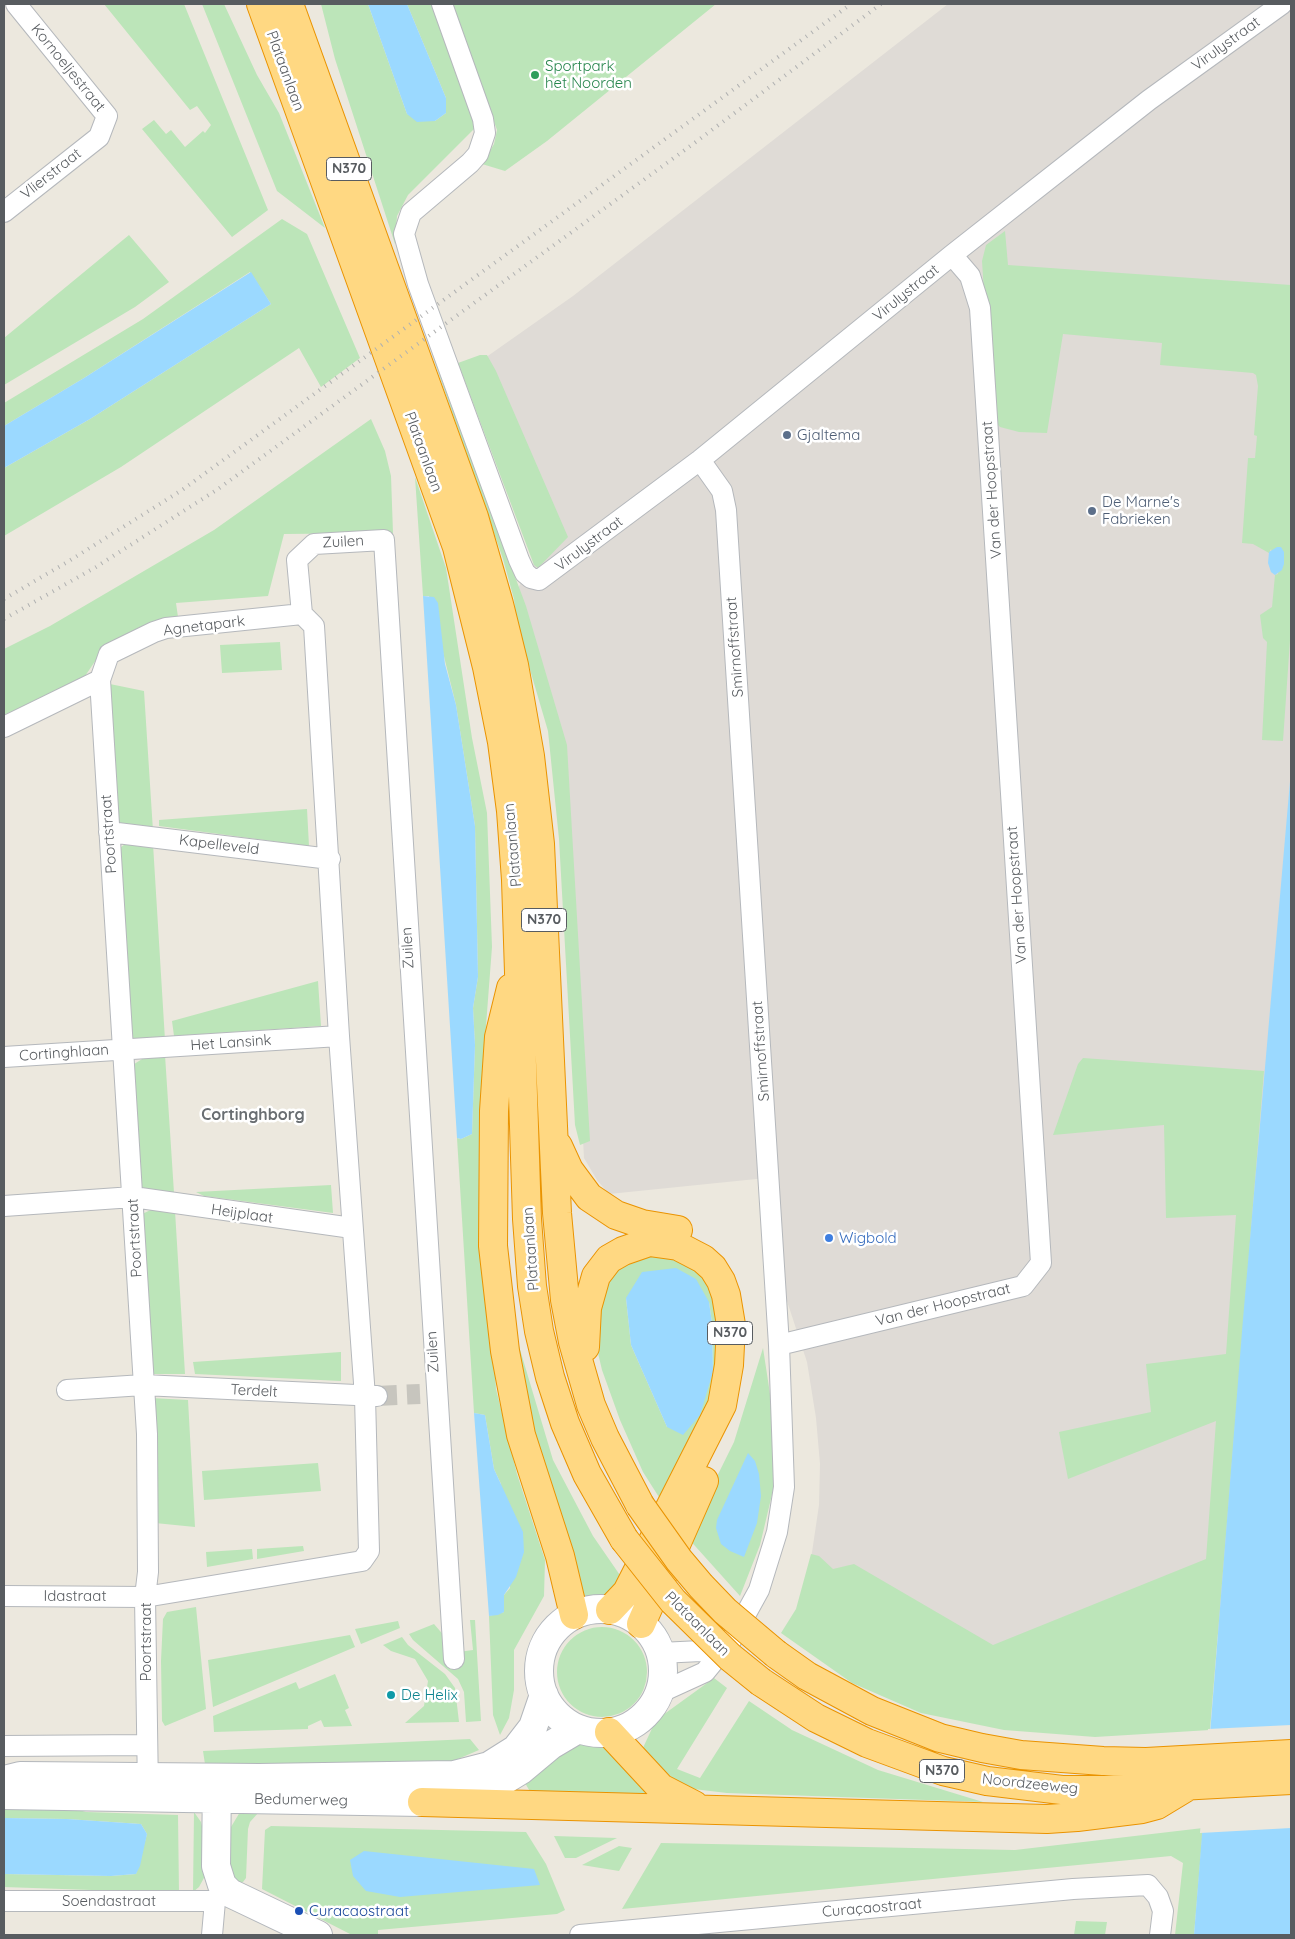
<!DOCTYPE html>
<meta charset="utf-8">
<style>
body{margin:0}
#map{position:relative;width:1295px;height:1939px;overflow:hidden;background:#ece8de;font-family:Quicksand,sans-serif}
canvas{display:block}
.frame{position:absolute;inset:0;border:5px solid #585c60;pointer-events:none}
</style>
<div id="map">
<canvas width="1295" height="1939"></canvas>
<div class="frame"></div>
</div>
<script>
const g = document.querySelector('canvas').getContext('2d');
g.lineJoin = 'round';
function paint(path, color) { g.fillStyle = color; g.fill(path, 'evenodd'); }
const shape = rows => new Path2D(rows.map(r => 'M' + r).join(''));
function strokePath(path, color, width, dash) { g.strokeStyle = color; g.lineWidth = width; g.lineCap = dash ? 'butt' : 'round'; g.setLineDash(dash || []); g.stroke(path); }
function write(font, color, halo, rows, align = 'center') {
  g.font = font + ' Quicksand,sans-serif'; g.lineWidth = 5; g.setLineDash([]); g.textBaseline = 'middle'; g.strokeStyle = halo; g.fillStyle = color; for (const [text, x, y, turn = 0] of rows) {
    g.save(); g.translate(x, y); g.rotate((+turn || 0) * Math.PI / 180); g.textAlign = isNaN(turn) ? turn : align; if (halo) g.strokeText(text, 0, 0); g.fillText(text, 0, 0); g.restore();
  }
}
paint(shape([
 [948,4,1291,4,1291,922,1227,1633,1068,1661,997,1658,811,1559,819,1505,820,1464,816,1418,807,1362,787,1301,776,1177,609,1194,597,1180,584,1158,563,751,516,591,537,558,465,372,573,296]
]), '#dfdbd6');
paint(shape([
 [104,4,184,4,268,210,232,237,142,129,154,120,166,134,171,130,185,147,203,131,205,133,211,125,197,106,190,110],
 [202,4,224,4,257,75,279,113,325,228,277,191],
 [321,4,368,4,407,114,435,121,446,113,446,98,407,4,437,4,477,126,408,195,397,216,395,244,335,59],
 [452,4,716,4,547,141,505,171,482,164,494,144,497,130],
 [282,219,307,234,360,358,321,387,299,348,121,467,4,536,4,468,90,419,271,304,250,272,84,378,4,426,4,403,143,319],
 [1005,231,1008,265,1291,285,1291,626,1283,741,1262,740,1267,642,1263,638,1260,615,1272,607,1275,575,1278,574,1271,549,1269,553,1253,544,1242,543,1248,458,1255,458,1257,436,1254,435,1258,386,1256,375,1253,373,1160,365,1162,343,1063,334,1047,433,1019,432,1000,427,992,418,982,261,986,245],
 [129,235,169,282,135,307,4,385,4,338],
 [429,346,526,606,567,745,590,1141,580,1145,575,1125,559,839,548,731,516,622,514,599,503,559],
 [480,355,487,355,496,371,568,537,538,568,534,565,458,363],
 [371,419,385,451,391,476,393,533,284,534,268,596,176,603,178,617,100,654,83,679,4,715,4,649,50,626,214,530],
 [415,477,446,568,472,738,487,813,492,947,483,1065,486,1228,496,1389,517,1474,545,1560,544,1596,514,1650,514,1690,509,1718,500,1735,493,1715,489,1616,504,1612,504,1595,510,1588,501,1484,494,1469,485,1415,474,1413,457,1138,461,1139,472,1134,475,1045,473,1008,478,977,475,826,456,705,429,596,423,596],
 [280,642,282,670,222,673,220,645],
 [105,683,144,691,153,831,114,823],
 [307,809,309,846,159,826,159,820],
 [129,841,153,844,165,1040,139,1043,129,1034,116,851],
 [318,981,321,1026,174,1036,172,1021],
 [165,1055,174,1193,139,1190,131,1066,147,1056],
 [1083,1058,1264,1071,1210,1730,1095,1737,1004,1730,921,1713,852,1683,781,1633,796,1609,811,1554,819,1556,833,1569,854,1564,993,1645,1206,1559,1216,1421,1068,1479,1059,1432,1151,1412,1146,1364,1226,1354,1236,1215,1166,1218,1164,1125,1053,1135,1078,1064],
 [331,1185,333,1213,204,1196,196,1192],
 [157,1207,175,1211,185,1374,151,1374,140,1215],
 [671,1249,713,1282,723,1314,720,1378,664,1505,643,1472,620,1420,602,1370,594,1336,596,1297,623,1258],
 [626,1298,709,1302,712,1323,713,1372,667,1427,631,1345],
 [510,1316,553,1460,593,1536,624,1581,615,1594,586,1603,549,1491,530,1418],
 [763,1348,772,1407,774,1486,760,1545,740,1596,687,1537,734,1442],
 [341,1352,341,1381,195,1374,193,1362],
 [151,1398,188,1400,195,1527,155,1523],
 [318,1463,321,1491,204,1500,202,1471],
 [303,1546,304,1551,257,1559,257,1549],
 [252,1549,253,1559,207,1567,206,1552],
 [196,1607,206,1709,165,1726,162,1721,161,1661,163,1619,167,1612],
 [470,1620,475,1620,481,1721,466,1722,464,1692,458,1679,413,1640,409,1634,434,1624,458,1652,473,1650],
 [398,1621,400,1628,361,1644,355,1629],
 '557 1672a45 45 0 1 1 90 0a45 45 0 1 1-90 0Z',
 [350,1635,355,1647,213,1707,208,1660],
 [402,1637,408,1645,445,1674,455,1688,459,1722,405,1723,424,1706,428,1681,415,1659,391,1651,383,1645],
 [335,1674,349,1708,345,1710,352,1726,324,1727,321,1720,308,1726,308,1729,214,1732,213,1716,296,1682,299,1689],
 [714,1678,727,1688,677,1769,700,1778,749,1701,792,1730,878,1770,983,1802,727,1793,685,1788,641,1752,656,1720],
 [580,1738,603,1743,662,1799,532,1795,521,1776],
 [470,1739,479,1750,451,1762,206,1771,203,1751],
 [49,1802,86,1812,178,1815,179,1893,4,1887,4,1874,111,1876,136,1874,147,1834,141,1824,67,1819,4,1818,4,1803],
 [194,1812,201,1822,203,1831,205,1876,199,1887,193,1892],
 [240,1812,259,1812,250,1822,248,1829,246,1878,243,1882,238,1883,233,1879,229,1860,229,1843,231,1827],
 [271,1826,526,1832,546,1864,565,1910,557,1914,378,1930,378,1935,352,1935,262,1889,265,1830],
 [1203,1828,1194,1935,1175,1935,1183,1863,1171,1856,622,1909,661,1843,1015,1850],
 [554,1836,617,1838,576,1858,565,1858],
 [619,1846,632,1848,619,1871,582,1865],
 [1076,1921,1107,1922,1105,1935,1074,1935]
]), '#bce5b9');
paint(shape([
 [368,4,407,4,446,98,446,113,435,121,417,122,407,114],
 [251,272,271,304,90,419,4,468,4,426,84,378],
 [1277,547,1281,547,1284,552,1284,564,1282,570,1275,575,1271,572,1268,563,1269,552],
 [423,596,434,597,438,603,445,664,456,705,475,826,478,977,473,1008,475,1045,472,1134,461,1139,457,1138],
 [1291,770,1291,1935,1194,1935,1243,1319],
 [676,1268,696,1279,709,1302,712,1323,713,1372,700,1415,683,1435,667,1427,631,1345,626,1298,642,1272],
 [474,1413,485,1415,494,1469,523,1532,524,1552,516,1577,504,1595,504,1612,498,1615,489,1616],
 [748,1453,755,1461,759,1474,761,1496,757,1523,744,1557,730,1551,721,1544,716,1528,717,1520],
 [4,1818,67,1819,141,1824,147,1834,140,1866,136,1874,111,1876,4,1874],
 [364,1851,534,1869,540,1885,400,1897,366,1891,353,1876,350,1860]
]), '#9bd9ff');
paint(shape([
 [1291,1725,1291,1828,1200,1833,1208,1729]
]), '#ece8de');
strokePath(shape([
 [377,1396,420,1394]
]), '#c7c5be', 20, [20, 10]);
const street = shape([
 [442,4,483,119,485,133,478,154,470,163,411,213,404,234,418,284,519,560,525,573,531,578,539,580,700,460,952,255,1149,100,1282,4],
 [4,212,99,137,107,116,16,4],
 [4,727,100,680],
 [109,832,330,859],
 [4,1057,339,1036],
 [4,1206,133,1197,352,1228],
 [779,1345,1023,1286,1041,1263,980,308,970,276,952,255],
 [67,1390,143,1385,377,1396],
 [4,1596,145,1597,362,1561,369,1551,365,1397,339,1036,314,626,302,614,297,560,314,544,384,540,454,1659],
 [660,1653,701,1651,727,1641],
 [659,1693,705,1672,732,1639,759,1590,777,1532,784,1487,779,1345,726,510,722,491,700,460],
 [4,1746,147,1745],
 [148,1790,145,1597,148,1572,147,1434,100,680,109,654,154,632,166,628,302,614],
 [4,1901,215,1901],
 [212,1935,215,1901,222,1892],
 [580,1935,1073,1889,1148,1885,1158,1897,1163,1911,1160,1935]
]);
const secondary = shape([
 '539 1671a62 62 0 1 1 124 0a62 62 0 1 1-124 0Z',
 [4,1780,20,1776,259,1778,454,1775,489,1766,516,1749,533,1727,544,1695],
 [217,1780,216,1866,222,1885,230,1893,318,1935],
 [4,1795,422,1802,458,1797,503,1781,521,1770,551,1745,578,1729]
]);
const highway = shape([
 [261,4,457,547,487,667,502,742,511,811,516,880,527,1219,532,1286,539,1331,550,1377,565,1423,587,1474,624,1539],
 [289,4,474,517,499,604,514,665,530,756,540,844,557,1213,565,1300,573,1342,591,1405,605,1438,640,1505],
 [511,988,499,1037,494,1111,493,1246,505,1351,521,1435,560,1556,574,1615],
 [558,1146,569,1170,589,1197,616,1215,642,1224,678,1230],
 [585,1347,587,1308,596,1276,609,1259,623,1251,649,1242,678,1246,703,1259,713,1268,721,1281,726,1295,731,1325,729,1365,722,1405,627,1592,610,1610],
 [641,1624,704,1481],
 [776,1654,807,1676,872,1711,940,1738,982,1748,1021,1755,1103,1761,1146,1762,1291,1754],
 [761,1682,816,1718,867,1743,943,1771,987,1781,1062,1790,1105,1790,1291,1780],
 [609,1732,661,1788,694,1805],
 [422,1802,1047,1819,1077,1817,1142,1809,1157,1805,1190,1785]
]);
strokePath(street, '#b5b8bc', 22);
strokePath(secondary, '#b3b7bc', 30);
strokePath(highway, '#ea9300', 30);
strokePath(street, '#fff', 20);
strokePath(secondary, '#fff', 28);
strokePath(highway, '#ffd882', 28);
strokePath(shape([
 [4,599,69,561,182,490,851,4],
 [4,619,96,567,218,489,693,144,881,4]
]), '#b0b1b1', 4, [1, 6]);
const highwayBridge = shape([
 [640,1505,679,1560,701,1586,725,1611,776,1654],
 [624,1539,673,1601,730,1657,761,1682]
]);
strokePath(highwayBridge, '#ea9300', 30, []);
strokePath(highwayBridge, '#ffd882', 28);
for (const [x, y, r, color] of [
 [535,75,5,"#2e9e5b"],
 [787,435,5,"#5c6f8a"],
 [1092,511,5,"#5c6f8a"],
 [829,1238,5,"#3f7fe0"],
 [391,1695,5,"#0f9aa8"],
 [299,1911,5,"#1a4fb4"]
]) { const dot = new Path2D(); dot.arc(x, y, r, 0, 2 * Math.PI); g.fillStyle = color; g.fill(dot); strokePath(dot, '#fff', 2); }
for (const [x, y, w] of [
 [349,169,45],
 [544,920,45],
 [730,1333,45],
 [942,1771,45]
]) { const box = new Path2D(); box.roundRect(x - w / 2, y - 11.5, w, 23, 4); g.fillStyle = '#fff'; g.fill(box); strokePath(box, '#585c60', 1); }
write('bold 14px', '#585c60', null, [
 ["N370",349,169],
 ["N370",544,920],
 ["N370",730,1333],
 ["N370",942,1771]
]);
write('15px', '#585c60', '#fff', [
 ["Virulystraat",1226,44,-36],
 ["Kornoeljestraat",68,68,51],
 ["Plataanlaan",285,71,70],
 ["Vlierstraat",51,174,-38],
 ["Virulystraat",906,293,-39],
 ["Plataanlaan",423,452,70],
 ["Van der Hoopstraat",992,490,-94],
 ["Zuilen",343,542,-3],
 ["Virulystraat",589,544,-37],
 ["Agnetapark",204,626,-7],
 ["Smirnoffstraat",735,647,-94],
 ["Poortstraat",109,834,-94],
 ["Kapelleveld",219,845,7],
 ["Plataanlaan",513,845,-95],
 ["Van der Hoopstraat",1017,895,-94],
 ["Zuilen",408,948,-93],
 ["Het Lansink",231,1043,-4],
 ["Smirnoffstraat",761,1051,-94],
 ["Cortinghlaan",64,1053,-4],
 ["Heijplaat",242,1214,8],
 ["Poortstraat",135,1238,-93],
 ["Plataanlaan",531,1249,-94],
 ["Van der Hoopstraat",943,1305,-14],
 ["Zuilen",433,1352,-93],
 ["Terdelt",254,1391,3],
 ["Idastraat",75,1596],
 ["Plataanlaan",697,1624,45],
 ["Poortstraat",146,1642,-90],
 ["Noordzeeweg",1030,1784,6],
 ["Bedumerweg",301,1800,1],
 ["Soendastraat",109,1901],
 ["Curaçaostraat",872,1908,-5]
]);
write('15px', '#27864d', '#fff', [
 ["Sportpark",545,66],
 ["het Noorden",545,83]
], 'left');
write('15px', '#4e5e75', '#fff', [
 ["Gjaltema",797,435],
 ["De Marne's",1102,502],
 ["Fabrieken",1102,519]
], 'left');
write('15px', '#366cbe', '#fff', [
 ["Wigbold",839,1238]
], 'left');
write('15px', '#0d838f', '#fff', [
 ["De Helix",401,1695]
], 'left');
write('15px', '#164399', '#fff', [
 ["Curacaostraat",309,1911]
], 'left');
write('bold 16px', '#696e72', '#fff', [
 ["Cortinghborg",253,1115]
]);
</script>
